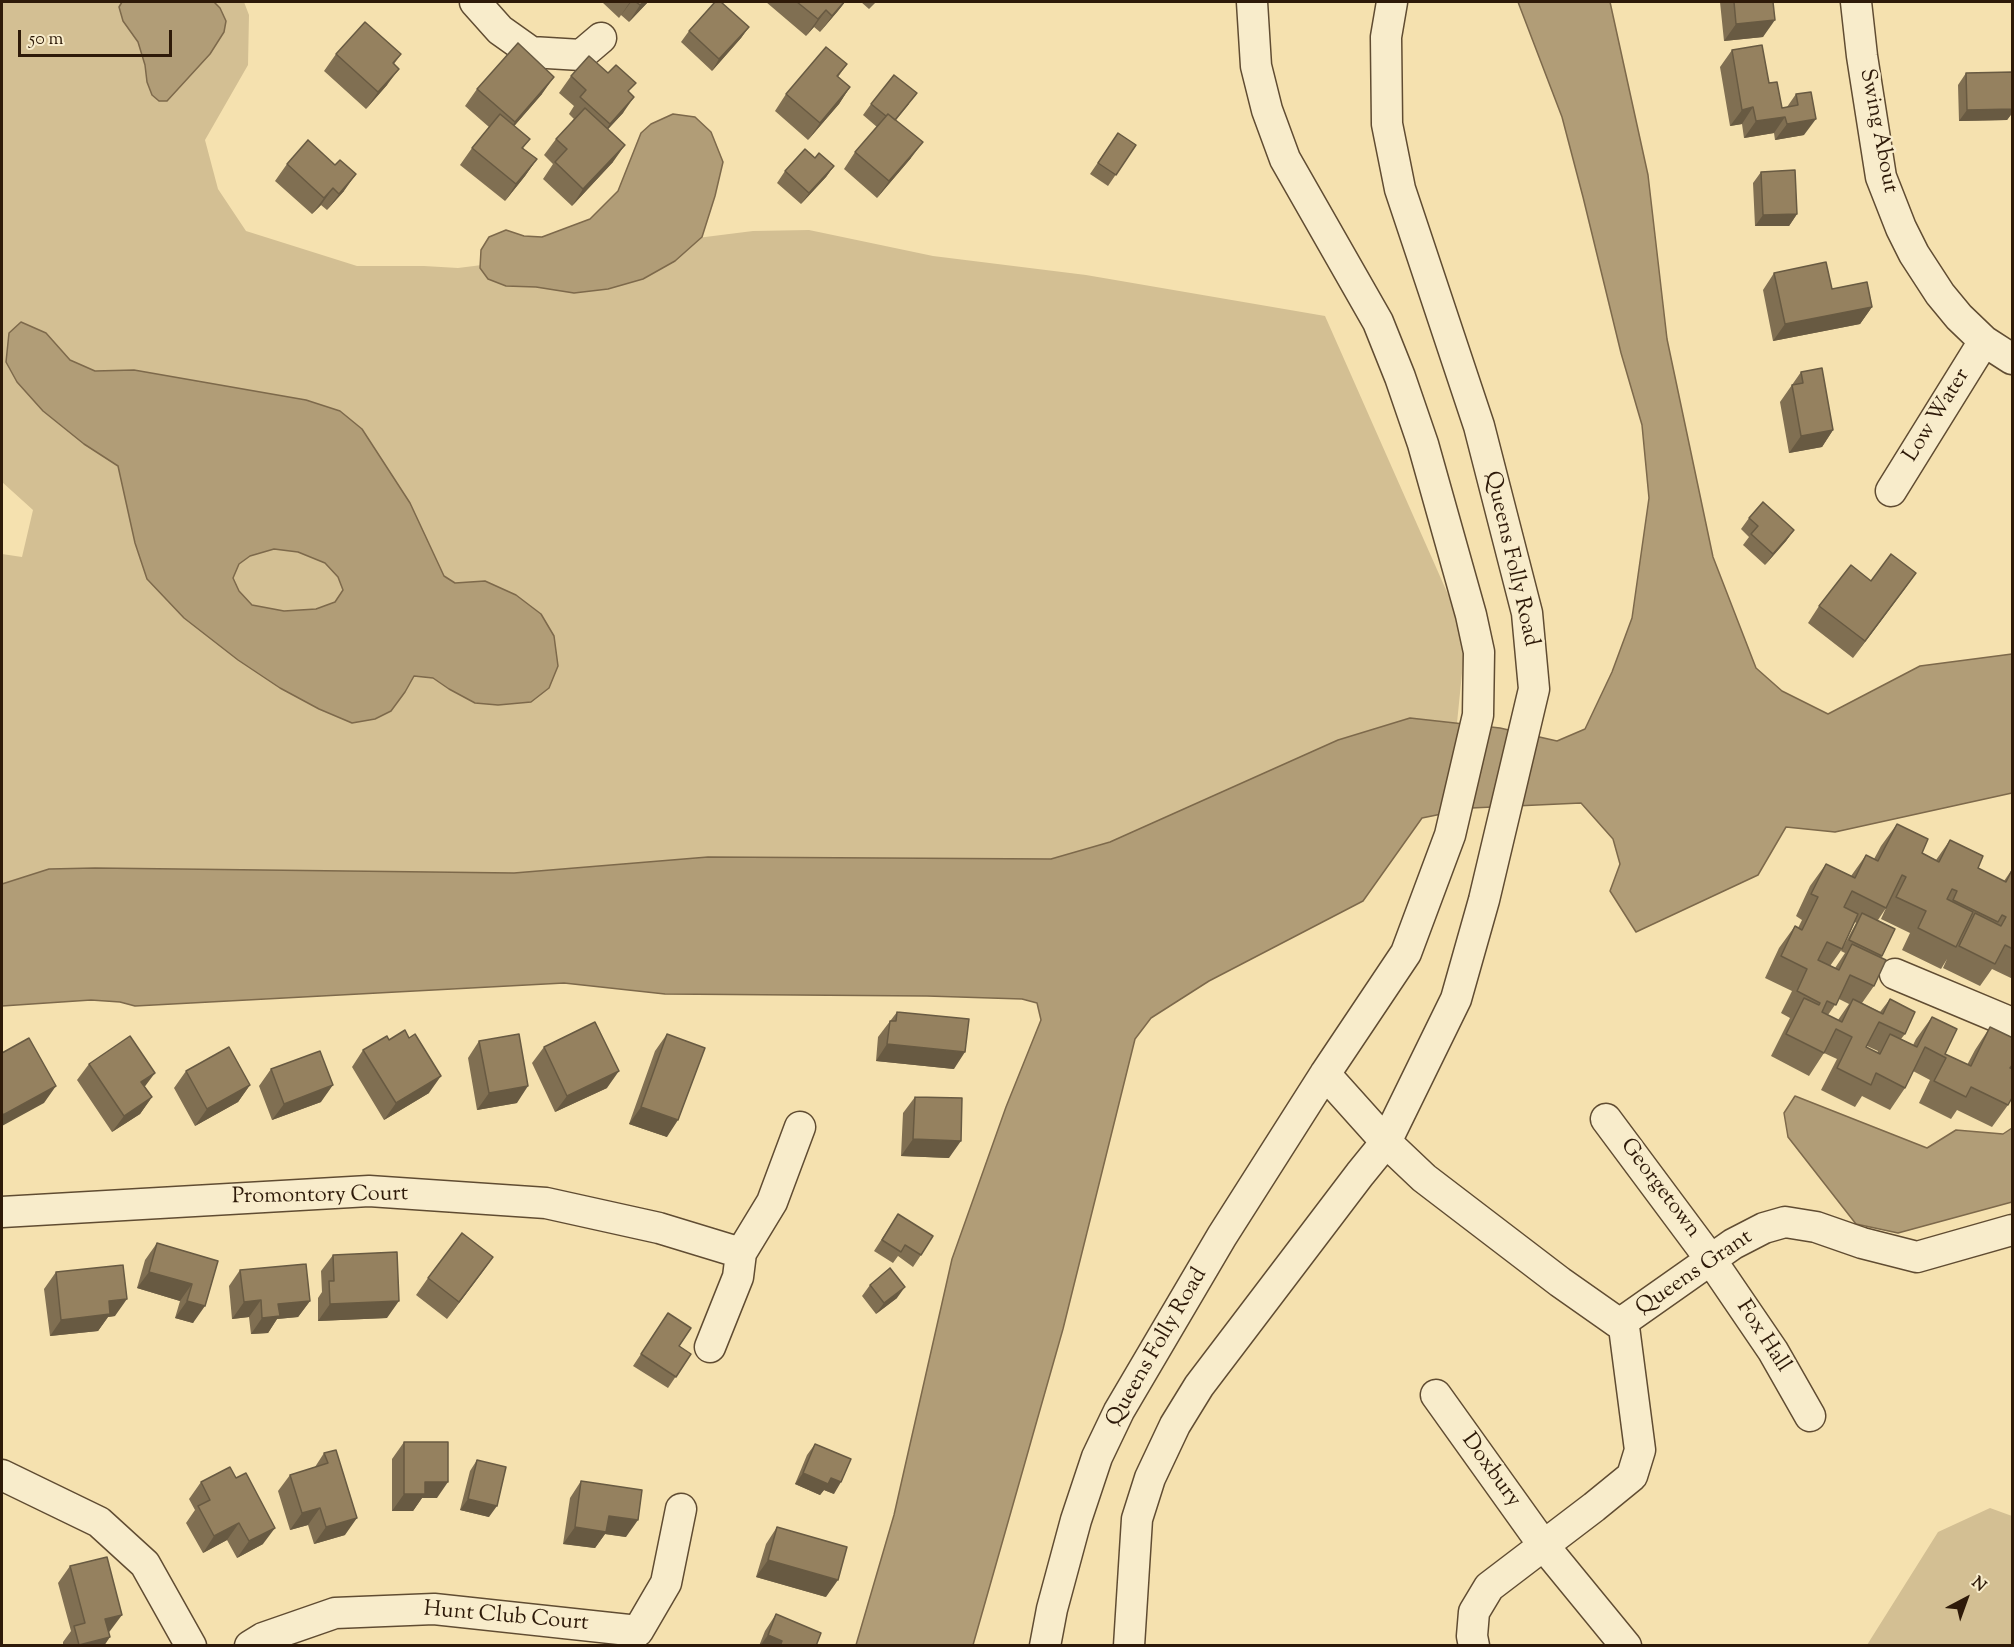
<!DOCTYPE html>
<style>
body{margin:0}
#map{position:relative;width:2014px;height:1647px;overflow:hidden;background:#f5e1af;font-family:"Sorts Mill Goudy",serif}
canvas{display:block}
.frame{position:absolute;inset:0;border:3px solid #2e1a09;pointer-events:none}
.north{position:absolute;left:1936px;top:1569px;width:60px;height:60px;-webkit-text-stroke:4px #f8eccb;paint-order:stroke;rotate:41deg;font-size:16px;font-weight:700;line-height:24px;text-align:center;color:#2e1a09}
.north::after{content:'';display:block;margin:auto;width:21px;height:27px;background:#2e1a09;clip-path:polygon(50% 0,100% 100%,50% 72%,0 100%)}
.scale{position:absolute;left:18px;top:30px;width:154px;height:27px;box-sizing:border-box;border:3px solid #2e1a09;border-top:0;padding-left:8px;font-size:18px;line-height:21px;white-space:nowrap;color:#2e1a09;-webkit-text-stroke:4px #f8eccb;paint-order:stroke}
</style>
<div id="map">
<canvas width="2014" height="1647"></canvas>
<div class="frame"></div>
<div class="north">N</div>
<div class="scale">50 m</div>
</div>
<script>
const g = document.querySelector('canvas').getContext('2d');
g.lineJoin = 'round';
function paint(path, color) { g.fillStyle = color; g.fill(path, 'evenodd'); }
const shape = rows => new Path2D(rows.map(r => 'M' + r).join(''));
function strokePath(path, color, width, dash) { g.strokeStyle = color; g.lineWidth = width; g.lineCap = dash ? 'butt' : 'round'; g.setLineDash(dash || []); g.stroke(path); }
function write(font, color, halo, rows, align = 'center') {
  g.font = font + ' "Sorts Mill Goudy",serif'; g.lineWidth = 5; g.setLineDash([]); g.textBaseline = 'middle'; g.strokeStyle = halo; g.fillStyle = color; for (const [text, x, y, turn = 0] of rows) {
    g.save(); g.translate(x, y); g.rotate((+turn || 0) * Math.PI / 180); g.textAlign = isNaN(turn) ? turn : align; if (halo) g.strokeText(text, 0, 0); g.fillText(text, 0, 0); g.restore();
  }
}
paint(shape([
 [2,2,244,2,249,15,248,65,205,140,218,189,246,231,357,266,424,266,458,268,753,231,809,230,933,256,1086,275,1325,316,1454,608,1464,653,1457,723,1410,718,1338,740,1110,842,1051,859,708,857,514,873,49,869,2,884,2,554,22,557,33,510,2,482],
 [1990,1508,2012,1516,2012,1645,1867,1645,1938,1532]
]), '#d3bf93');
const water = shape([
 [122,2,214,2,220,8,226,21,224,32,210,54,167,101,159,101,152,95,147,82,145,65,138,42,123,21,119,7,122,2],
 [1518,2,1610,2,1648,175,1667,339,1713,557,1756,668,1782,691,1828,714,1920,666,2012,654,2012,793,1835,832,1786,827,1758,875,1636,932,1610,891,1620,864,1613,839,1581,803,1471,808,1422,818,1363,901,1209,981,1151,1018,1135,1039,1063,1329,973,1645,856,1645,894,1515,952,1259,1006,1107,1041,1020,1037,1003,1022,999,927,996,665,994,564,983,135,1006,120,1002,91,1000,2,1006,2,884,49,869,95,868,514,873,708,857,1051,859,1110,842,1338,740,1410,718,1500,728,1557,741,1585,729,1612,672,1632,618,1649,498,1642,425,1621,353,1583,197,1562,117,1518,2],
 [673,114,695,117,711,132,723,162,715,196,702,237,675,261,643,279,608,289,574,293,536,287,506,286,488,279,480,268,481,250,489,237,506,230,524,236,542,237,590,219,618,191,641,133,651,124,673,114],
 [21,322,46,333,70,360,95,371,134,370,306,400,340,411,362,429,410,503,444,576,455,583,485,581,516,595,541,614,554,636,558,666,549,688,531,702,498,705,475,703,449,689,433,678,414,676,405,692,391,711,375,719,352,723,319,709,280,688,238,660,184,618,147,579,135,543,118,466,84,444,43,411,17,382,6,362,9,333,21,322],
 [274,549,298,552,325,563,338,577,343,590,335,602,316,609,284,611,252,605,239,591,233,578,239,564,250,556,274,549],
 [1795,1096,1927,1148,1956,1130,2003,1134,2012,1128,2012,1202,1898,1233,1856,1224,1788,1137,1784,1113,1795,1096]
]);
paint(water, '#b19d77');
strokePath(water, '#7d694b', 1.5);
const minor = shape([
 [475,2,500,30,531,52,581,55,601,38],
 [1856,2,1862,56,1881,177,1901,228,1914,254,1940,294,1959,317,1984,341,2012,359],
 [1891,491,1984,341],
 [1895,974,2012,1023],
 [1325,1074,1386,1142,1424,1178,1560,1282,1624,1327],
 [1606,1119,1711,1260,1773,1351,1810,1416],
 [2,1212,369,1191,546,1203,659,1228,741,1253],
 [710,1347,738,1277,741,1253,772,1202,800,1127],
 [1436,1395,1544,1546,1626,1646],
 [2,1475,99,1522,145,1564,191,1646],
 [250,1646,263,1638,335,1613,434,1609,638,1631,666,1583,681,1509],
 [1045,1646,1052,1609,1076,1520,1097,1457,1119,1411,1222,1236,1325,1074,1406,953,1450,835,1478,715,1479,652,1471,615,1423,444,1400,377,1378,322,1285,159,1267,110,1256,66,1252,2],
 [1129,1646,1137,1519,1150,1478,1175,1425,1199,1386,1360,1174,1386,1142,1456,999,1484,900,1534,689,1527,613,1479,426,1400,189,1387,124,1386,37,1392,2],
 [1474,1646,1472,1636,1474,1612,1489,1587,1594,1507,1632,1476,1640,1450,1624,1327,1625,1320,1733,1244,1764,1228,1785,1222,1816,1227,1862,1243,1917,1257,2012,1230]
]);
strokePath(minor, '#604c32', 33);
strokePath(minor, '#f8eccb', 30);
paint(shape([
 [602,2,648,2,629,22,621,15,619,18],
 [766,2,845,2,820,32,814,27,806,36],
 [861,2,876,2,869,9],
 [1720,2,1773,2,1763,37,1724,41],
 [749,27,741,38,712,71,681,42,689,31],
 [1732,50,1769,83,1782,108,1787,107,1796,94,1804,135,1775,140,1774,133,1744,138,1742,124,1730,126,1720,67],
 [336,54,401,54,394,64,387,85,366,109,324,71],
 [847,64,838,77,850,87,839,104,808,140,775,111,786,94],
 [2013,72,2013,112,2007,120,1959,121,1958,85,1966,73],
 [571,76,630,92,623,113,608,129,613,162,572,206,543,179,553,164,544,155,556,139,574,119,569,114,574,106,559,93],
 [477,89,542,94,514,126,530,139,523,148,537,159,525,176,505,201,460,165,472,148,489,127,465,106],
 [871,104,909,104,896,120,911,158,877,198,844,169,855,152,877,127,863,115],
 [1118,133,1136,145,1108,186,1090,174],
 [815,158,834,166,826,177,801,204,777,183,785,171],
 [287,164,344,191,327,210,321,205,312,214,275,181],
 [1761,172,1797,214,1789,226,1755,226,1753,183],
 [1774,273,1872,307,1860,324,1773,341,1763,290],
 [1801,372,1833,430,1822,447,1789,453,1780,402],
 [1749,518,1794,530,1786,541,1765,565,1743,545,1749,537,1741,529],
 [1916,573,1853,658,1808,623,1819,606,1871,581],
 [1897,824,1922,853,1936,860,1950,840,1978,868,2004,881,2013,868,2013,979,1992,969,1980,986,1943,968,1947,959,1941,969,1902,950,1910,933,1881,919,1886,908,1878,920,1895,929,1881,958,1874,986,1862,1003,1880,1012,1890,999,1905,1034,1901,1039,1913,1045,1916,1039,1932,1017,1945,1054,1967,1065,1975,1050,1990,1027,2010,1068,2008,1105,1992,1127,1957,1110,1951,1119,1919,1103,1930,1080,1913,1071,1905,1088,1890,1110,1862,1096,1855,1107,1821,1090,1837,1059,1824,1053,1809,1076,1771,1056,1790,1018,1781,1013,1792,991,1765,978,1779,948,1795,926,1798,928,1802,920,1796,916,1810,886,1826,864,1851,876,1866,855,1874,859,1881,846],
 [1855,922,1856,923,1841,951,1845,953,1835,968,1830,966,1842,949],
 [1839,999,1849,1004,1838,1020,1828,1015],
 [1867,1046,1878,1051,1877,1053,1866,1047],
 [897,1012,954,1069,876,1061,878,1037],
 [667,1034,667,1137,629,1124,655,1051],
 [479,1041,517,1103,477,1110,468,1058],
 [544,1047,607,1088,555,1112,532,1063],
 [363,1050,429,1093,384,1120,352,1067],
 [89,1064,145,1087,152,1097,140,1114,112,1132,77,1080],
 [271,1069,321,1102,272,1120,259,1086],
 [186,1071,250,1085,238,1102,195,1126,174,1088],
 [915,1097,949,1158,901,1156,903,1113],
 [898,1214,921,1255,913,1267,898,1256,893,1263,874,1251],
 [157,1243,218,1261,193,1323,175,1318,180,1301,137,1288,145,1260],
 [333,1255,387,1318,318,1321,318,1298,322,1292,321,1271],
 [493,1257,447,1319,416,1295,428,1278],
 [240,1270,310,1301,298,1317,277,1319,268,1333,251,1334,249,1317,232,1319,229,1286],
 [56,1272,115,1316,108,1317,98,1331,50,1336,44,1289],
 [870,1285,897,1298,876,1314,862,1296],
 [668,1313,679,1346,691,1354,668,1388,633,1366],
 [404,1442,437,1498,422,1498,413,1511,392,1511,392,1459],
 [815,1444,834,1494,824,1490,820,1495,795,1484,807,1455],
 [336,1450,345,1535,314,1544,308,1525,290,1530,278,1491,290,1475,315,1467,324,1453],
 [477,1460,489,1517,460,1510,470,1471],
 [236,1478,263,1544,237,1558,227,1540,203,1553,186,1523,195,1510,189,1499,201,1482],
 [581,1481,626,1537,605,1534,595,1548,563,1544,570,1498],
 [777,1527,826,1597,756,1577,766,1544],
 [70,1566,110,1631,109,1632,104,1646,63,1646,63,1642,71,1631,58,1583],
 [776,1614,816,1646,759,1646,765,1631]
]), '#806f52');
paint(shape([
 [630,2,631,2,619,18],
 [644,2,648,2,629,22,640,5],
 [844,2,845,2,838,11,820,32,832,16],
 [826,10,814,27,806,36,818,19],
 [1775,20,1763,37,1724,41,1736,24],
 [749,27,741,38,712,71,719,59],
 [399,69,387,85,366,109,378,92],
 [554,77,542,94,503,139,515,122],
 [850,87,839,104,808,140,820,123],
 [634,97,623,113,598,140,610,124],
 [1753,107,1742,124,1730,126,1742,110],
 [2013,109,2013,112,2007,120,1959,121,1967,110],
 [1785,117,1774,133,1744,138,1756,121],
 [1816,119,1804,135,1775,140,1787,124],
 [923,142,911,158,877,198,889,181],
 [625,145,613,162,572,206,583,189],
 [537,159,525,176,505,201,516,184],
 [834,166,826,177,801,204,809,193],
 [356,174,344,191,327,210,339,194],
 [333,188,321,205,312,214,324,198],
 [1797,214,1789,226,1755,226,1763,215],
 [1872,307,1860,324,1773,341,1785,324],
 [1833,430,1822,447,1789,453,1801,436],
 [1794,530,1786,541,1765,565,1773,554],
 [1916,573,1904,590,1853,658,1865,641],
 [887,1044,965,1052,954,1069,876,1061],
 [619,1071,607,1088,555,1112,567,1096],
 [155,1073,143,1089,141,1082],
 [441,1076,429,1093,384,1120,396,1103],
 [250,1085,238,1102,195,1126,207,1109],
 [333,1085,321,1102,272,1120,284,1104],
 [56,1086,44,1103,2,1126,2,1117,3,1115],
 [528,1086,517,1103,477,1110,489,1093],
 [152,1097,140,1114,112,1132,124,1116],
 [641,1107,678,1120,667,1137,629,1124],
 [913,1139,961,1141,949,1158,901,1156],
 [493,1257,481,1274,447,1319,459,1302],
 [149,1272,192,1284,180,1301,137,1288],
 [905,1287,897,1298,876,1314,884,1303],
 [127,1299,115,1316,108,1317,98,1331,50,1336,61,1320,109,1301],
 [261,1300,249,1317,232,1319,244,1302],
 [187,1301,205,1306,193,1323,175,1318],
 [310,1301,298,1317,277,1319,268,1333,251,1334,262,1318,278,1304],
 [399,1301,387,1318,318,1321,330,1304],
 [803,1473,831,1478,841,1482,834,1494,824,1490,820,1495,795,1484],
 [425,1482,448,1482,437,1498,422,1498,413,1511,392,1511,404,1494],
 [468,1499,497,1506,489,1517,460,1510],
 [320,1508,308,1525,290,1530,302,1513],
 [609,1516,638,1520,626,1537,605,1534,595,1548,563,1544,575,1527],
 [357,1518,345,1535,314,1544,326,1527],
 [239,1523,227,1540,203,1553,214,1536],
 [275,1528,263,1544,237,1558,249,1541],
 [768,1560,838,1580,826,1597,756,1577],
 [122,1615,110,1631,94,1636,105,1619],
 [768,1635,782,1641,779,1646,760,1646],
 [110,1637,104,1646,79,1646,79,1645]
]), '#685a42');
const building = shape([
 [636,2,644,2,640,5,636,2],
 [715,2,721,2,749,27,719,59,689,31,715,2],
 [797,2,844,2,832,16,826,10,818,19,797,2],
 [1734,2,1773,2,1775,20,1736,24,1734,2],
 [365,22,401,54,393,63,399,69,378,92,336,54,365,22],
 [518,43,554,77,515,122,477,89,518,43],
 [1762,45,1769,83,1777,82,1782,108,1798,105,1796,94,1811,92,1816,119,1787,124,1785,117,1756,121,1753,107,1742,110,1732,50,1762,45],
 [826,47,847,64,837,76,850,87,820,123,786,94,826,47],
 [589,56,608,73,616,65,636,83,628,91,634,97,610,124,580,97,586,90,571,76,589,56],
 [2013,72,2013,109,1967,110,1966,73,2013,72],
 [894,75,917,93,895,120,888,114,886,116,871,104,894,75],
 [585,108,625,145,583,189,555,162,567,149,556,139,585,108],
 [500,114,530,139,522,148,537,159,516,184,472,148,500,114],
 [888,114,923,142,889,181,855,152,888,114],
 [1118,133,1136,145,1116,175,1098,163,1118,133],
 [308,140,335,165,340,160,356,174,339,194,333,188,324,198,287,164,308,140],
 [805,149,815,158,819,153,834,166,809,193,785,171,805,149],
 [1795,170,1797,214,1763,215,1761,172,1795,170],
 [1826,262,1832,289,1867,282,1872,307,1785,324,1774,273,1826,262],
 [1822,368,1833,430,1801,436,1792,385,1803,383,1801,372,1822,368],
 [1763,502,1794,530,1773,554,1751,534,1758,526,1749,518,1763,502],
 [1891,554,1916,573,1865,641,1819,606,1851,565,1871,581,1891,554],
 [1897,824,1928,839,1922,853,1939,862,1950,840,1983,856,1978,868,2006,882,2013,868,2013,949,2005,945,1995,964,1959,946,1975,913,2001,926,2006,917,2002,915,1998,922,1953,900,1957,891,1952,889,1947,899,1973,912,1956,947,1918,928,1926,911,1896,897,1906,877,1902,875,1886,908,1852,891,1844,907,1858,914,1842,949,1827,942,1818,960,1839,970,1852,944,1886,960,1874,986,1850,975,1836,1005,1827,1001,1822,1012,1842,1022,1853,999,1883,1014,1890,999,1915,1012,1905,1034,1879,1022,1866,1047,1880,1054,1890,1034,1917,1047,1932,1017,1957,1029,1945,1054,1971,1066,1990,1027,2013,1038,2013,1064,2010,1068,2013,1069,2013,1096,2008,1105,1971,1087,1966,1097,1934,1081,1946,1058,1925,1047,1905,1088,1876,1073,1871,1085,1837,1068,1852,1037,1836,1029,1824,1053,1786,1034,1804,998,1819,1005,1820,1003,1797,991,1807,969,1781,956,1795,926,1802,930,1818,897,1811,894,1826,864,1855,878,1866,855,1878,861,1897,824],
 [1862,913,1895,929,1882,956,1849,940,1862,913],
 [897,1012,969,1019,965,1052,887,1044,890,1021,896,1021,897,1012],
 [595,1022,619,1071,567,1096,544,1047,595,1022],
 [405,1030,409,1038,415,1034,441,1076,396,1103,363,1050,387,1036,389,1040,405,1030],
 [519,1034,528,1086,489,1093,479,1041,519,1034],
 [667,1034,705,1048,678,1120,641,1107,667,1034],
 [130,1036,155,1073,141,1082,152,1097,124,1116,89,1064,130,1036],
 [29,1038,56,1086,3,1115,2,1112,2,1053,29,1038],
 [229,1047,250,1085,207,1109,186,1071,229,1047],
 [320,1051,333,1085,284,1104,271,1069,320,1051],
 [915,1097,962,1098,961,1141,913,1139,915,1097],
 [898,1214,933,1236,921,1255,905,1245,901,1252,882,1240,898,1214],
 [462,1233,493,1257,459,1302,428,1278,462,1233],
 [157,1243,218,1261,205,1306,187,1301,192,1284,149,1272,157,1243],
 [397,1252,399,1301,330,1304,329,1281,334,1281,333,1255,397,1252],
 [306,1264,310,1301,278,1304,280,1316,262,1318,261,1300,244,1302,240,1270,306,1264],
 [123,1265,127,1299,109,1301,110,1314,61,1320,56,1272,123,1265],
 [890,1268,905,1287,884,1303,870,1285,890,1268],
 [668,1313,691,1328,679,1346,691,1354,676,1377,641,1354,668,1313],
 [404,1442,448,1442,448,1482,425,1482,425,1494,404,1494,404,1442],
 [815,1444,851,1459,841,1482,831,1478,828,1484,803,1473,815,1444],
 [336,1450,357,1518,326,1527,320,1508,302,1513,290,1475,328,1463,324,1453,336,1450],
 [477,1460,506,1467,497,1506,468,1499,477,1460],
 [230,1467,236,1478,246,1473,275,1528,249,1541,239,1523,214,1536,198,1506,210,1500,201,1482,230,1467],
 [581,1481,642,1490,638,1520,609,1516,606,1532,575,1527,581,1481],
 [777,1527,847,1547,838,1580,768,1560,777,1527],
 [107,1557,122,1615,105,1619,110,1637,79,1645,74,1626,85,1623,70,1566,107,1557],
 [776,1614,821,1633,816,1646,780,1646,782,1641,768,1635,776,1614]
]);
paint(building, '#95815f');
strokePath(building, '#685a42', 1.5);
write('22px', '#2e1a09', '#f8eccb', [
 ["Swing About",1877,131,79],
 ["Low Water",1938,416,-58],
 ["Queens Folly Road",1510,559,77],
 ["Georgetown",1659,1189,53],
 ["Promontory Court",320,1197,-1],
 ["Queens Grant",1695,1274,-34],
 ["Fox Hall",1762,1337,57],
 ["Queens Folly Road",1158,1348,-60],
 ["Doxbury",1490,1471,54],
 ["Hunt Club Court",506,1618,5]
]);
</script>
